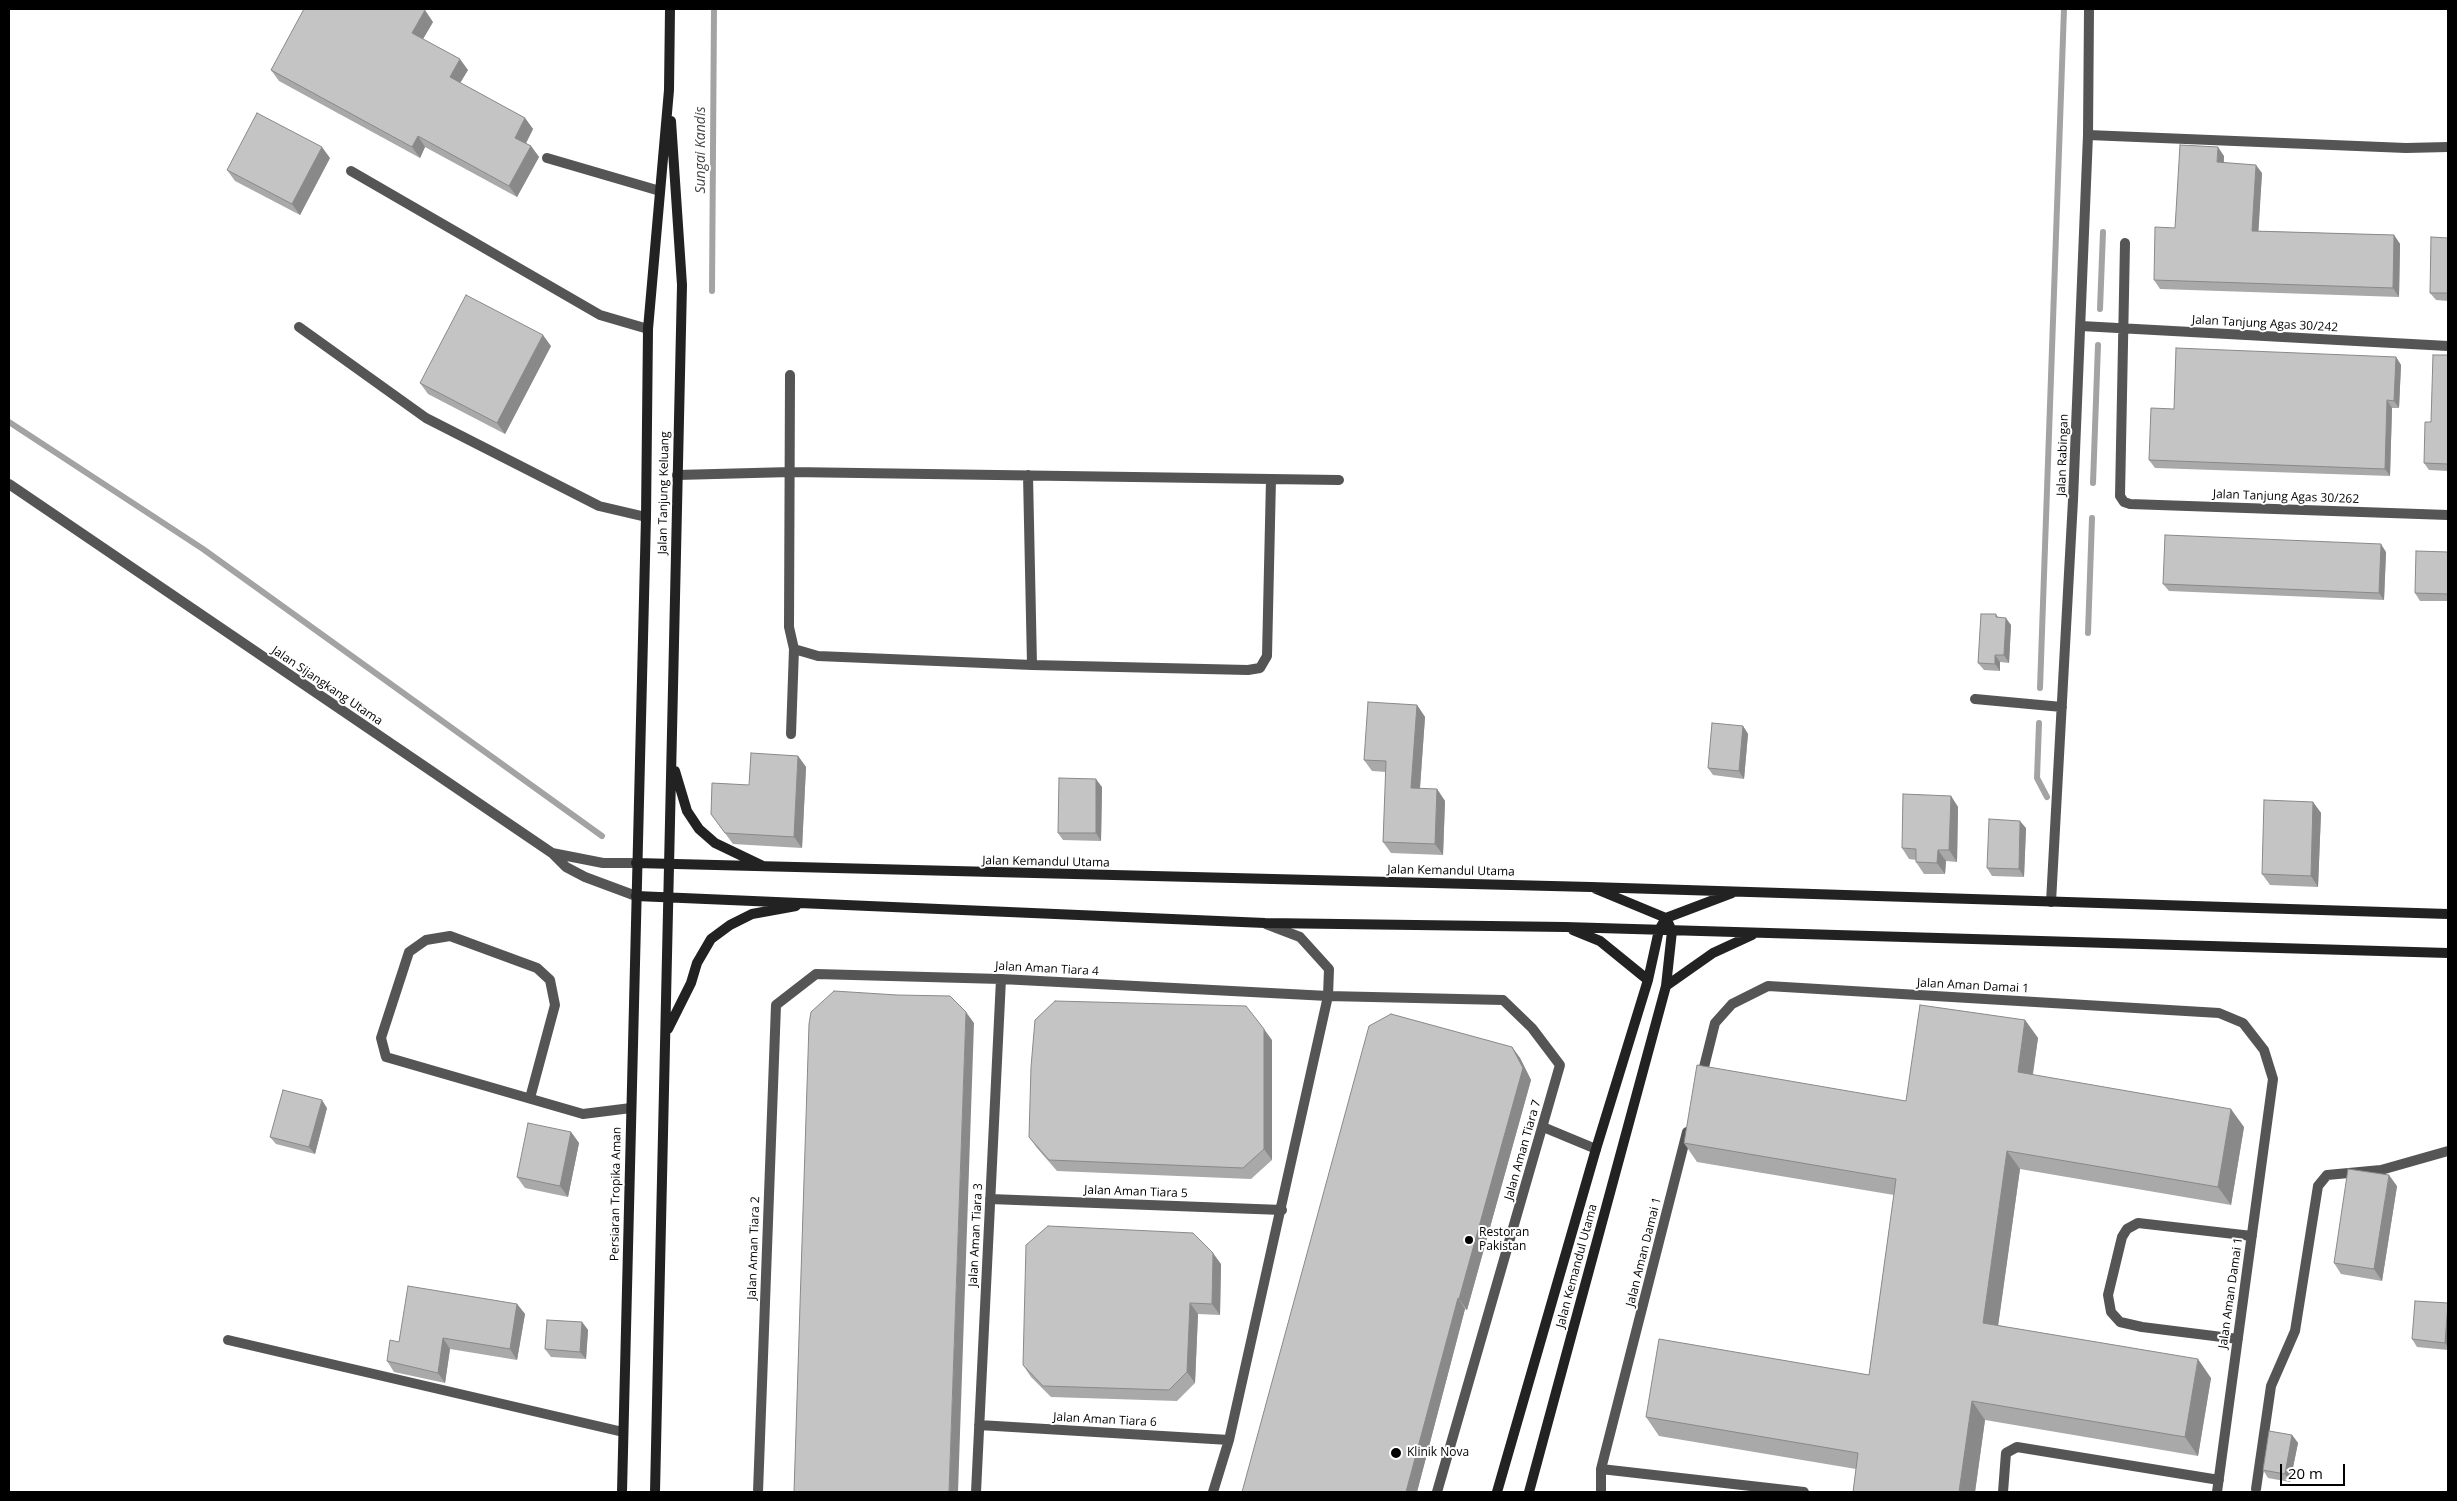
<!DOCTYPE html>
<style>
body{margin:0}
#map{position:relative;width:2457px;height:1501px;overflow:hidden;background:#fff;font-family:"Open Sans",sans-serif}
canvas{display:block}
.frame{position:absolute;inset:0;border:10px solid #000;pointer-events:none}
.scale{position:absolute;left:2280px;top:1464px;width:65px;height:22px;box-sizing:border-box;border:2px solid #000;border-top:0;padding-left:6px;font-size:15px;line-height:18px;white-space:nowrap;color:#000;-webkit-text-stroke:4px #fff;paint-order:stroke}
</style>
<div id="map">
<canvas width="2457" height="1501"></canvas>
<div class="frame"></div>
<div class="scale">20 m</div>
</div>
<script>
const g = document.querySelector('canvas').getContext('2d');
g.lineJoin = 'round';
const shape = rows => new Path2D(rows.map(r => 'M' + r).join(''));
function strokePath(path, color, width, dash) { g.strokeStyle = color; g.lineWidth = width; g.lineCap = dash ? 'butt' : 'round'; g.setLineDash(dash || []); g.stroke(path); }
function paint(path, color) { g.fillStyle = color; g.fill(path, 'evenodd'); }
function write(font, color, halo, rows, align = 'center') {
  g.font = font + ' "Open Sans",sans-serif'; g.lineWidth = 4; g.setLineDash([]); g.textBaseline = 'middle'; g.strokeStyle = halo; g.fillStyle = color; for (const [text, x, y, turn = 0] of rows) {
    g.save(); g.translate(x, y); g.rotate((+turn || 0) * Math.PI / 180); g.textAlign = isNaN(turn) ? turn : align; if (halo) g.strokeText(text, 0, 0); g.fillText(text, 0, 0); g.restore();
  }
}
strokePath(shape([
 [712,291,714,9],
 [2100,309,2103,232],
 [9,422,203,549,602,836],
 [2093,483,2098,345],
 [2088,633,2092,518],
 [2040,688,2064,9],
 [2039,723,2037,778,2047,797]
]), '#a3a3a3', 6);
strokePath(shape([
 [547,158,660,191],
 [351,171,600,315,648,329],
 [299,327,426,418,599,506,646,517],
 [1701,1079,1715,1023,1732,1004,1768,986,2219,1013,2243,1023,2264,1050,2273,1079,2217,1492],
 [530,1098,555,1005,550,980,537,968,450,936,426,940,409,952,381,1038,386,1057,583,1114,631,1108],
 [1543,1127,1596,1149],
 [2238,1339,2142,1327,2120,1322,2111,1312,2108,1295,2122,1237,2127,1229,2138,1223,2252,1236],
 [228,1340,623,1432],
 [1601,1469,1804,1492],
 [2256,1489,2271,1386,2295,1331,2318,1186,2327,1175,2381,1170,2448,1151],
 [1601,1492,1601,1469,1687,1132],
 [2003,1492,2006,1453,2017,1447,2219,1480]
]), '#555', 10);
strokePath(shape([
 [2088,135,2406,148,2448,147],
 [2125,243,2120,496,2124,502,2130,504,2448,515],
 [2081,326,2448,346],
 [790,375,789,627,794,649,791,734],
 [677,475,791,472,1339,480],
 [1028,475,1032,665],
 [9,484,552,853,566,867,585,877,636,896],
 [794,649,818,656,1032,665,1248,670,1260,668,1267,656,1271,479],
 [1975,699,2062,707],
 [552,853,603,863,636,863],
 [2051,902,2073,500,2088,135,2089,9],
 [990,1199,1282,1210],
 [979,1425,1229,1440],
 [758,1492,776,1005,816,974,1001,979,1328,996,1503,1000,1532,1028,1560,1065,1437,1492],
 [976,1492,1001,979],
 [1213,1492,1229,1440,1328,996,1329,969,1300,937,1266,924]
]), '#555', 10);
strokePath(shape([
 [675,771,687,811,699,829,715,843,763,866],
 [636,863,1591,887,2448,914],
 [636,896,1265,923,1565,927,2448,953],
 [1573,930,1600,941,1648,980],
 [1666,986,1713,953,1752,935],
 [668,1029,691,983,697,963,711,939,730,925,752,914,796,906],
 [622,1492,646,517,648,329,669,90,670,9],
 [655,1492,682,285,671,121],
 [1497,1492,1596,1149,1648,980,1659,930,1666,918,1732,893],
 [1529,1492,1666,986,1672,931,1666,918,1596,889]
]), '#222', 10);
paint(shape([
 [433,22,423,39,468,70,460,83,525,118,533,129,526,143,531,146,539,157,517,197,425,147,420,158,279,81,271,70],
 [2224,156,2224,162,2262,173,2258,231,2394,235,2400,244,2399,297,2160,289,2154,280,2175,228],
 [330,158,300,215,235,181,227,170],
 [2448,238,2448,301,2436,300,2430,293],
 [551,346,505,434,428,394,420,383],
 [2448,355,2448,471,2429,470,2424,463,2431,422],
 [2396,357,2401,365,2399,408,2392,408,2390,476,2155,468,2149,460,2174,409],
 [2386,552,2384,600,2169,591,2163,584],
 [2448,552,2448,601,2420,601,2415,593],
 [1996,614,1998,617,2011,625,2009,663,2000,662,2000,671,1984,670,1978,663],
 [1417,705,1425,717,1420,789,1437,789,1445,801,1443,855,1391,853,1383,842,1386,772,1372,771,1364,760],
 [1743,726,1748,734,1744,779,1713,775,1708,768],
 [798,756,806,767,802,848,733,844,711,814,749,785],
 [1102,787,1101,841,1063,840,1058,833],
 [1951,796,1958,807,1957,862,1946,861,1945,874,1924,874,1916,862,1916,860,1909,859,1902,848],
 [2313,802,2321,813,2318,887,2270,885,2262,874],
 [2026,828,2024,877,1992,876,1987,868],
 [2025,1020,2038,1038,2033,1075,2244,1127,2231,1205,2020,1169,1998,1325,2211,1378,2198,1456,1985,1420,1975,1492,1853,1492,1856,1469,1659,1436,1646,1417,1869,1375,1894,1195,1697,1162,1684,1143,1906,1101],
 [1272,1040,1272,1160,1251,1179,1057,1171,1037,1148,1029,1137],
 [1512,1047,1520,1058,1531,1080,1467,1310,1465,1309,1417,1492,1242,1492],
 [327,1108,315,1154,276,1144,270,1137],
 [571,1132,579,1143,568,1197,525,1188,517,1177],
 [2397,1186,2382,1281,2341,1274,2334,1263],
 [1221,1264,1220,1315,1198,1314,1195,1383,1177,1401,1051,1397,1031,1377,1023,1365],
 [2448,1303,2448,1350,2417,1347,2412,1339],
 [517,1304,525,1314,517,1360,450,1349,445,1383,394,1372,387,1361,399,1342],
 [582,1322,588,1330,586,1359,551,1357,545,1349],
 [2292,1435,2298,1443,2290,1482,2268,1478,2263,1470]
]), '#a9a9a9');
paint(shape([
 [425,10,433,22,420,44,412,33],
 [460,59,468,70,457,88,450,77],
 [525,118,533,129,523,149,515,138],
 [418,136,425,147,420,158,412,147],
 [531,146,539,157,517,197,509,186],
 [322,147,330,158,300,215,292,204],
 [2218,147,2224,156,2223,171,2217,162],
 [2256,165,2262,173,2258,239,2252,231],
 [2394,235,2400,244,2399,297,2393,288],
 [543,335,551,346,505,434,497,423],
 [2396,357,2401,365,2399,408,2394,401],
 [2387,400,2392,408,2390,476,2385,469],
 [2381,544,2386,552,2384,600,2379,593],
 [2006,618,2011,625,2009,663,2004,655],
 [1995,655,2000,662,2000,671,1995,664],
 [1417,705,1425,717,1419,800,1411,788],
 [1743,726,1748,734,1744,779,1739,771],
 [798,756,806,767,802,848,794,837],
 [1096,779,1102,787,1101,841,1096,833],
 [1437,789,1445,801,1443,855,1435,844],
 [1951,796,1958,807,1957,862,1949,850],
 [2313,802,2321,813,2318,887,2311,876],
 [2020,821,2026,828,2024,877,2019,869],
 [1938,850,1946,861,1945,874,1937,863],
 [966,1012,974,1023,958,1492,949,1492],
 [2025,1020,2038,1038,2030,1091,2018,1072],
 [1264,1029,1272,1040,1272,1160,1264,1149],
 [1512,1047,1520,1058,1531,1080,1467,1310,1459,1299],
 [322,1100,327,1108,315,1154,309,1147],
 [2231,1109,2244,1127,2231,1205,2218,1187],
 [571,1132,579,1143,568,1197,560,1186],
 [2007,1151,2020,1169,1996,1341,1983,1323],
 [2389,1175,2397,1186,2382,1281,2374,1269],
 [1213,1253,1221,1264,1220,1315,1212,1304],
 [1458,1298,1465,1309,1417,1492,1406,1492],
 [1190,1303,1198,1314,1195,1383,1187,1372],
 [517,1304,525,1314,517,1360,510,1349],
 [2448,1306,2448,1347,2445,1343],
 [582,1322,588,1330,586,1359,580,1352],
 [443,1338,450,1349,445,1383,438,1373],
 [2198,1359,2211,1378,2198,1456,2185,1437],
 [1972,1401,1985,1420,1975,1492,1959,1492],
 [2292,1435,2298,1443,2290,1482,2285,1474]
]), '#898989');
const building = shape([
 [304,9,422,9,425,10,412,33,460,59,450,77,525,118,515,138,531,146,509,186,418,136,412,147,271,70,304,9],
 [257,113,322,147,292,204,227,170,257,113],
 [2180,145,2218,147,2217,162,2256,165,2252,231,2394,235,2393,288,2154,280,2155,227,2175,228,2180,145],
 [2431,237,2448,238,2448,293,2430,293,2431,237],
 [466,295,543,335,497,423,420,383,466,295],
 [2176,348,2396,357,2394,401,2387,400,2385,469,2149,460,2151,408,2174,409,2176,348],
 [2433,355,2448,355,2448,464,2424,463,2425,422,2431,422,2433,355],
 [2165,535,2381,544,2379,593,2163,584,2165,535],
 [2416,551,2448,552,2448,594,2415,593,2416,551],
 [1981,614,1996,614,1996,617,2006,618,2004,655,1995,655,1995,664,1978,663,1981,614],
 [1368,702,1417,705,1411,788,1437,789,1435,844,1383,842,1386,761,1364,760,1368,702],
 [1712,723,1743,726,1739,771,1708,768,1712,723],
 [751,753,798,756,794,837,725,833,711,814,712,783,749,785,751,753],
 [1059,778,1096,779,1096,833,1058,833,1059,778],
 [1903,794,1951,796,1949,850,1938,850,1937,863,1916,862,1916,849,1902,848,1903,794],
 [2264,800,2313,802,2311,876,2262,874,2264,800],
 [1989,819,2020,821,2019,869,1987,868,1989,819],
 [834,991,897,995,950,996,966,1012,949,1492,794,1492,809,1024,811,1012,834,991],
 [1055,1001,1246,1006,1264,1029,1264,1149,1243,1168,1049,1160,1029,1137,1031,1067,1035,1020,1055,1001],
 [1920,1005,2025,1020,2018,1072,2231,1109,2218,1187,2007,1151,1983,1323,2198,1359,2185,1437,1972,1401,1959,1492,1853,1492,1858,1453,1646,1417,1659,1339,1869,1375,1896,1179,1684,1143,1697,1065,1906,1101,1920,1005],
 [1391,1014,1512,1047,1523,1068,1459,1299,1458,1298,1406,1492,1242,1492,1369,1026,1391,1014],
 [283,1090,322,1100,309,1147,270,1137,283,1090],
 [528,1123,571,1132,560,1186,517,1177,528,1123],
 [2348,1169,2389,1175,2374,1269,2334,1263,2348,1169],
 [1048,1226,1193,1233,1213,1253,1212,1304,1190,1303,1187,1372,1169,1390,1043,1386,1023,1365,1026,1245,1048,1226],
 [408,1286,517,1304,510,1349,443,1338,438,1373,387,1361,390,1340,399,1342,408,1286],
 [2415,1301,2448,1303,2445,1343,2412,1339,2415,1301],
 [547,1320,582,1322,580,1352,545,1349,547,1320],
 [2269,1431,2292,1435,2285,1474,2263,1470,2269,1431]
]);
paint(building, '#c4c4c4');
strokePath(building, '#898989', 1);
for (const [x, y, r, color] of [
 [1469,1240,5,"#000"],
 [1396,1453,6,"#000"]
]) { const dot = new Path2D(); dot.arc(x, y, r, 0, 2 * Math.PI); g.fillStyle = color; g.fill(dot); strokePath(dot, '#fff', 2); }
write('12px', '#000', '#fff', [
 ["Jalan Tanjung Agas 30/242",2265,324,3],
 ["Jalan Rabingan",2063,455,-88],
 ["Jalan Tanjung Keluang",664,493,-89],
 ["Jalan Tanjung Agas 30/262",2286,497,2],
 ["Jalan Sijangkang Utama",327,686,34],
 ["Jalan Kemandul Utama",1046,862,1],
 ["Jalan Kemandul Utama",1451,871,1],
 ["Jalan Aman Tiara 4",1047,969,3],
 ["Jalan Aman Damai 1",1973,986,3],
 ["Jalan Aman Tiara 7",1523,1150,-74],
 ["Jalan Aman Tiara 5",1136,1192,2],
 ["Persiaran Tropika Aman",616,1194,-89],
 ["Jalan Aman Tiara 3",976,1235,-87],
 ["Jalan Aman Tiara 2",754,1248,-88],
 ["Jalan Aman Damai 1",1644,1252,-76],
 ["Jalan Kemandul Utama",1577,1266,-75],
 ["Jalan Aman Damai 1",2231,1293,-82],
 ["Jalan Aman Tiara 6",1105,1420,3]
]);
write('12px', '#000', '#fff', [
 ["Restoran",1479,1233],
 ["Pakistan",1479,1247],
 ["Klinik Nova",1407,1453]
], 'left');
write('italic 14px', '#444', '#fff', [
 ["Sungai Kandis",701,150,-90]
]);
</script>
